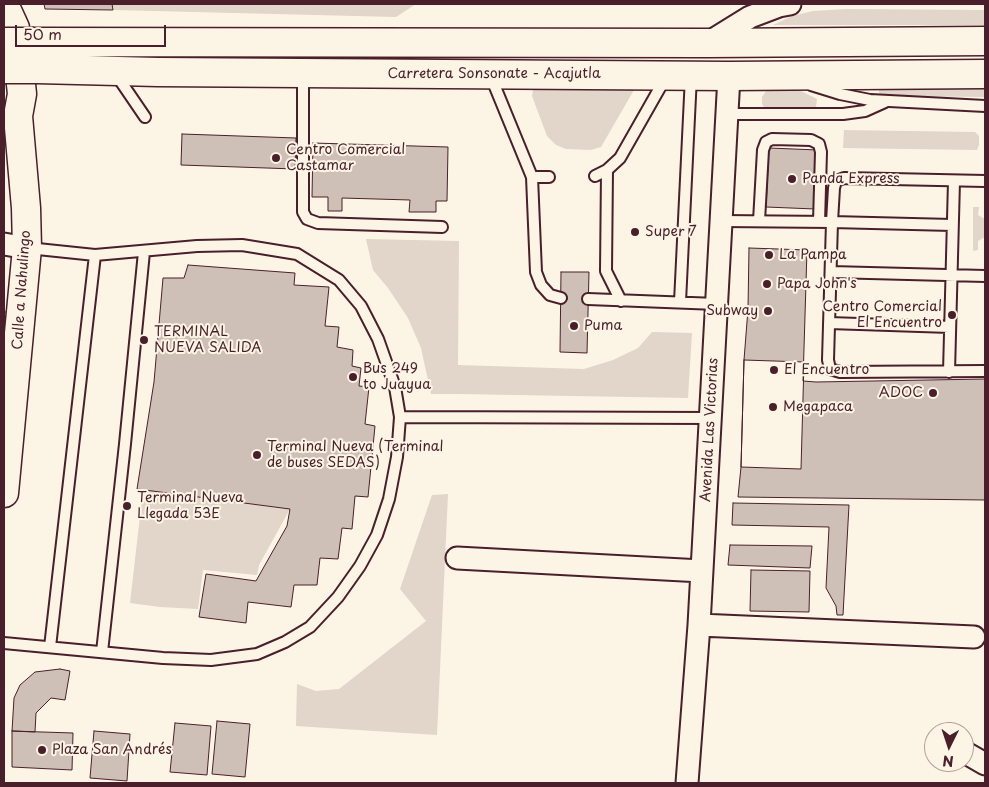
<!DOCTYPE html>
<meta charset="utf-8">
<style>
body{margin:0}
#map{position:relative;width:989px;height:787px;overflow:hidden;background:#fcf5e5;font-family:"Playpen Sans",sans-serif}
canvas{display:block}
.frame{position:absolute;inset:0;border:5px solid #4a1f2b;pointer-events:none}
.north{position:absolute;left:924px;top:722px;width:50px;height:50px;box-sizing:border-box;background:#fcf5e5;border:1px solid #b59f9b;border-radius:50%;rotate:184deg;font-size:14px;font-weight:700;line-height:20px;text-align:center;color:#4a1f2b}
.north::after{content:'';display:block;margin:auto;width:18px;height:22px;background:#4a1f2b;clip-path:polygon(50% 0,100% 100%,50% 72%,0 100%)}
.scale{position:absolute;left:15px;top:25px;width:151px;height:22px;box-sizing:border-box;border:2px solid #4a1f2b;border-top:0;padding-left:6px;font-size:15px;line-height:18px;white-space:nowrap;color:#4a1f2b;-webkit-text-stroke:4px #fcf5e5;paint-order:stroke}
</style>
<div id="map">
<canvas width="989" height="787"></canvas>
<div class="frame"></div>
<div class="north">N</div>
<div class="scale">50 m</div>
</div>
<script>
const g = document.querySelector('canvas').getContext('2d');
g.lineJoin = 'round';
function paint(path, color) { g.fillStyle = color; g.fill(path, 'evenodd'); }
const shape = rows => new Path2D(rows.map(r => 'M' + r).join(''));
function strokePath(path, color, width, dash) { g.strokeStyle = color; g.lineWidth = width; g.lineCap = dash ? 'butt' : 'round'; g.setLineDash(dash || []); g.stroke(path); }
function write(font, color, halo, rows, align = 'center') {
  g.font = font + ' "Playpen Sans",sans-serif'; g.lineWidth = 4; g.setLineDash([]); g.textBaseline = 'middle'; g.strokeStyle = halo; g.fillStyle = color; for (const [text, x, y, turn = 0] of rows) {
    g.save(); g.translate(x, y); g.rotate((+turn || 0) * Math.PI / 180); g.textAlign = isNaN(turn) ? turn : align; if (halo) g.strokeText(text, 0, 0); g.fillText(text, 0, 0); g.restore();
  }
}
paint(shape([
 [112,4,416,4,396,17,113,10],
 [846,9,985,10,985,25,773,25,792,16,813,11],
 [538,83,631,84,634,90,601,147,591,150,566,149,556,145,547,136,532,96,533,90],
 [985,84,985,97,882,96,879,93,879,88],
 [791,86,817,99,816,107,764,107,762,104,762,97,768,88],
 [844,130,975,132,979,136,979,145,977,150,843,148],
 [973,207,979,207,978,215,985,219,985,237,978,241,978,250,973,251],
 [366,239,459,241,458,365,584,369,613,360,638,348,652,332,692,333,688,398,458,394,431,394,421,348,408,318,388,288,373,270],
 [143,490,290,509,259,565,257,575,203,570,198,609,160,607,130,603],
 [448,494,437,735,296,726,297,684,316,691,339,689,426,621,400,589,432,495]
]), '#e2d5ca');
const building = shape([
 [44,4,112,4,113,10,45,9,44,4],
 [182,134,296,138,295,169,181,165,182,134],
 [313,143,448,147,447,201,436,201,436,212,409,212,410,200,342,198,342,211,328,211,328,197,312,197,313,143],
 [769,148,818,150,815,209,766,207,769,148],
 [749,248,807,250,803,381,816,382,985,379,985,500,738,497,741,467,744,360,748,309,749,248],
 [188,265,295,273,294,285,329,287,325,326,339,327,337,347,353,350,352,366,361,368,359,386,369,387,365,424,375,426,368,497,355,496,352,529,342,528,338,559,320,558,317,585,294,585,291,607,248,602,246,623,199,617,206,574,256,581,287,526,290,509,137,489,154,382,163,278,184,278,188,265],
 [561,272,589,272,587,353,560,352,561,272],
 [4,312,9,312,4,338,4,312],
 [744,360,804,362,801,469,741,467,744,360],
 [733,503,849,505,843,615,837,615,836,606,826,588,829,527,732,525,733,503],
 [730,545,812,546,810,568,728,565,730,545],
 [751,570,810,571,809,612,750,611,751,570],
 [60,669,70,671,65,700,51,698,36,713,35,732,12,731,14,698,20,685,35,672,60,669],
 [217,721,250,724,245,777,212,774,217,721],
 [175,723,211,726,207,775,170,772,175,723],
 [12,731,73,733,72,770,12,767,12,731],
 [94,731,130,734,127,781,90,778,94,731]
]);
paint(building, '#cfc0b7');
strokePath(building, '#4a1f2b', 1);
const lane = shape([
 [115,73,145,117],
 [303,73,303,212,307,219,318,223,442,227],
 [491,77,532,177,536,272,541,285,550,295,561,298],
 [811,85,840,94,870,100,985,106],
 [728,114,843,114,865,111,885,102],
 [607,170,606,271,621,301],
 [595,176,607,170,620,158,666,77],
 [532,177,549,177],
 [722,221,832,222,828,360,830,369,840,372,985,371],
 [759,221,763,150,766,142,772,139,811,140,819,144,821,152,819,222],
 [952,225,832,222,834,188,836,181,844,178,985,181],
 [831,272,985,276],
 [588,299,717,304],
 [680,302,691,76],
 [829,323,950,327],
 [949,372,954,181],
 [400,417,711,418],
 [4,643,163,658,211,660,257,654,285,642,310,627,338,597,360,566,377,535,389,499,397,457,400,417,395,387,378,339,361,306,339,280,297,254,242,245,197,246,95,255,28,248],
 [50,647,95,255],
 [102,652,125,444,144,252]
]);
const street = shape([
 [708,43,750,17,779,6,790,4],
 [4,244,27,248],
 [457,558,702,571],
 [699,625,974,637],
 [966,753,985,764],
 [687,783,699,625,729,76]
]);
const secondary = shape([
 [4,493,27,248,26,208,18,116,22,94,15,28,4,4]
]);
const highway = shape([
 [34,42,708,43,985,41],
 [37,69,158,72,729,76,985,74]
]);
strokePath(lane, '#4a1f2b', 14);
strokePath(street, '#4a1f2b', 25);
strokePath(secondary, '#4a1f2b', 31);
strokePath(highway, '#4a1f2b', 31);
strokePath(lane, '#fcf5e5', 10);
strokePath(street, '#fcf5e5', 21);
strokePath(secondary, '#fcf5e5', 28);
strokePath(highway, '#fcf5e5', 28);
const highwayBridge = shape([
 [4,42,34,42],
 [4,69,37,69]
]);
strokePath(highwayBridge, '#4a1f2b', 31, []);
strokePath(highwayBridge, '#fcf5e5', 28);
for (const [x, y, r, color] of [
 [276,158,5,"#4a1f2b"],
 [792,179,5,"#4a1f2b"],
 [635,232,5,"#4a1f2b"],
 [769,255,5,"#4a1f2b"],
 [767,284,5,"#4a1f2b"],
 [768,311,5,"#4a1f2b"],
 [952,315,5,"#4a1f2b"],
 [574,326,5,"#4a1f2b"],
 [144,340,5,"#4a1f2b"],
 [774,370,5,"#4a1f2b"],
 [353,377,5,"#4a1f2b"],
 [933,393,5,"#4a1f2b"],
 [773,407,5,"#4a1f2b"],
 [257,455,5,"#4a1f2b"],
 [127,506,5,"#4a1f2b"],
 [42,750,5,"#4a1f2b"]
]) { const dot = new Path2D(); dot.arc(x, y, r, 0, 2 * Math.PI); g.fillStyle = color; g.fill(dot); strokePath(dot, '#fcf5e5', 2); }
write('14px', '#4a1f2b', '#fcf5e5', [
 ["Carretera Sonsonate - Acajutla",494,74],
 ["Calle a Nahulingo",22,290,-86],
 ["Avenida Las Victorias",710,430,-87]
]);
write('14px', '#4a1f2b', '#fcf5e5', [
 ["Centro Comercial",286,150],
 ["Castamar",286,166],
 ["Panda Express",802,179],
 ["Super 7",645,232],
 ["La Pampa",779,255],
 ["Papa John's",777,284],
 ["Centro Comercial",942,307,"right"],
 ["El Encuentro",942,323,"right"],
 ["Subway",758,311,"right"],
 ["Puma",584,326],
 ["TERMINAL",154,332],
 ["NUEVA SALIDA",154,348],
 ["Bus 249",363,369],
 ["to Juayua",363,385],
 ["El Encuentro",784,370],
 ["ADOC",923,393,"right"],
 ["Megapaca",783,407],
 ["Terminal Nueva (Terminal",267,447],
 ["de buses SEDAS)",267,463],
 ["Terminal Nueva",137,498],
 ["Llegada 53E",137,514],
 ["Plaza San Andrés",52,750]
], 'left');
</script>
